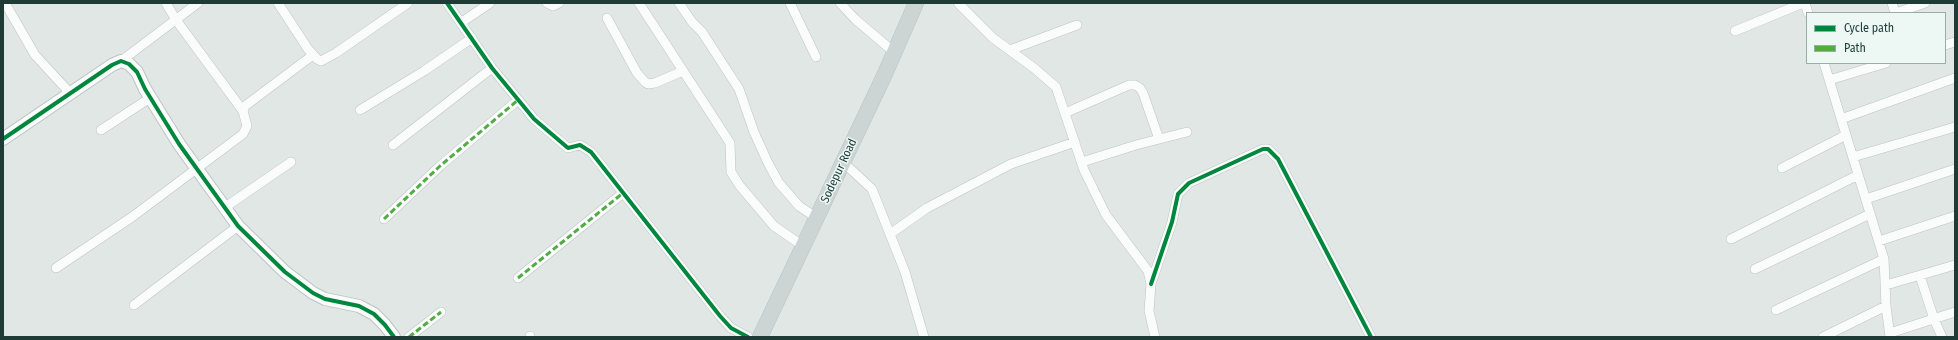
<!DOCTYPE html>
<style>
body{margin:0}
#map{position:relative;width:1958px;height:340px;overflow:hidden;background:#e0e7e5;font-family:"Fira Sans Condensed",sans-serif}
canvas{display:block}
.frame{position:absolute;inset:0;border:4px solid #1e3b36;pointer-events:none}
.legend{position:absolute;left:1806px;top:12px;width:140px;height:52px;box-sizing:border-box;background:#edf7f3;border:1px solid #9aaca7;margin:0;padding:5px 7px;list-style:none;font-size:12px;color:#1e3b36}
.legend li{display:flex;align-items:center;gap:8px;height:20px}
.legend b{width:20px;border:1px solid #9aaca7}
</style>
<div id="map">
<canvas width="1958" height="340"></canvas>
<div class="frame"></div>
<ul class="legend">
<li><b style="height:5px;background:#00873e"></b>Cycle path</li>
<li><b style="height:5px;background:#52ac45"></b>Path</li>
</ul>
</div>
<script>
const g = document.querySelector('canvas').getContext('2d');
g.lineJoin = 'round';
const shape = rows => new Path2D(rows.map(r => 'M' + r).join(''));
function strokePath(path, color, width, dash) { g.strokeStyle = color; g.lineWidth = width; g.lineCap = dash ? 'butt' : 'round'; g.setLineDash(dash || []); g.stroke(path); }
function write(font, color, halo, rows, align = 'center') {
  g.font = font + ' "Fira Sans Condensed",sans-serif'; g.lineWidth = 3; g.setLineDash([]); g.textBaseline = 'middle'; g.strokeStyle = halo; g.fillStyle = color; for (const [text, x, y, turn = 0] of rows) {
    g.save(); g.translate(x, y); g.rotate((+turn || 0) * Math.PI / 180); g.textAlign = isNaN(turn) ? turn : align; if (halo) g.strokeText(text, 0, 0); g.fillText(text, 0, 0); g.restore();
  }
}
const minor = shape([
 [5,3,35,55,70,93],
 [166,3,176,20,243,111],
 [278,3,308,49,317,59,321,61,336,53,408,3],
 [447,3,492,68,534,119,568,148,580,145,591,152,720,316,731,328,748,337],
 [547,3,553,6,559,3],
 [639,3,730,143,731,172,740,186,774,226,803,246],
 [679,3,692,22,702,32,739,89,754,132,768,163,779,183,799,206,817,218],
 [790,3,816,57],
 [840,3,855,19,895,53],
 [958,3,993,38,1034,68,1056,87,1084,170,1106,215,1148,271,1151,284,1149,311,1155,337],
 [1805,3,1808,13],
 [1892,3,1895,13],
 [1896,13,1925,3],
 [607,18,637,73,645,82,648,84,655,83,683,71],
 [462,22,490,3],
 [1735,31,1803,3],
 [1945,45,1955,42],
 [1010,50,1077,25],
 [121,61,198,3],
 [1824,63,1884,259,1886,306,1890,337],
 [1829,80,1886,63],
 [360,110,424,71,472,38],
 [1065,113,1129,85,1135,85,1140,88,1143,93,1159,139],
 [1841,119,1955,78],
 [101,130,150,98],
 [393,145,492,68],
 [1853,157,1955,127],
 [843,162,872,189,905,272,924,337],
 [1082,162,1136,145,1187,132],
 [1782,168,1846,135],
 [1866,199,1955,169],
 [224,208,291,162],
 [384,219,440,166,518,100],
 [890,234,927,208,1011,164,1075,142],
 [1731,239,1858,175],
 [1879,241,1955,216],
 [56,268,132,217,243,134,247,126,243,111,245,106,313,55],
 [1755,269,1870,214],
 [1920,276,1934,319,1942,337],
 [518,278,623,193],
 [1151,284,1172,222,1178,194,1189,183,1263,149,1268,149,1278,159,1371,337],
 [1886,285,1955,265],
 [134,305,238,226],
 [1776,310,1884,259],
 [1890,333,1955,312],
 [530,336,530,337],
 [409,337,441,312],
 [1823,337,1886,306]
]);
const tertiary = shape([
 [3,139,112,65,121,61,129,64,137,72,145,89,179,144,238,226,285,272,313,293,325,299,359,306,374,314,385,325,394,337]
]);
const primary = shape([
 [760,337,884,76,916,3]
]);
strokePath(minor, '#bdc4c2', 10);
strokePath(tertiary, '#bdc4c2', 14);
strokePath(primary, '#bac4c2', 16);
strokePath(minor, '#fafbfb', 9);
strokePath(tertiary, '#fafbfb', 12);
strokePath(primary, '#ccd5d4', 15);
strokePath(shape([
 [384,219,440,166,518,100],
 [518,278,623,193],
 [409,337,441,312]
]), '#52ac45', 3, [6, 3]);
strokePath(shape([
 [447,3,492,68,534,119,568,148,580,145,591,152,720,316,731,328,748,337],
 [3,139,112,65,121,61,129,64,137,72,145,89,179,144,238,226,285,272,313,293,325,299,359,306,374,314,385,325,394,337],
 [1151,284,1172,222,1178,194,1189,183,1263,149,1268,149,1278,159,1371,337]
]), '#00873e', 4);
write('12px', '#1e3b36', '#edf7f3', [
 ["Sodepur Road",839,171,-65]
]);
</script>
